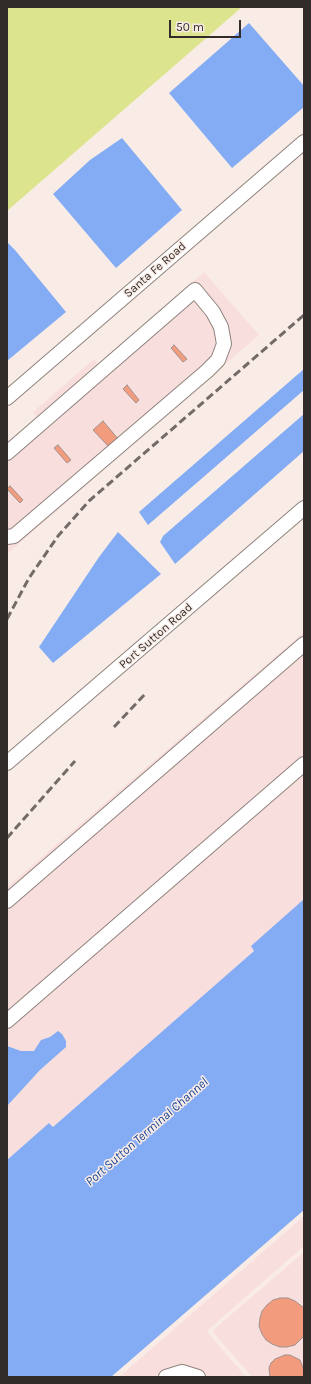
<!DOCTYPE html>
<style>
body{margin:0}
#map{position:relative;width:311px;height:1384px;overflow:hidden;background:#f9ece6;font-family:Karla,sans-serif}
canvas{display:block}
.frame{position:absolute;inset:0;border:8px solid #312c2a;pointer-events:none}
.scale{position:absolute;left:169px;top:20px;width:72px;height:18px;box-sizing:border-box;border:2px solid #312c2a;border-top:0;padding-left:5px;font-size:12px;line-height:14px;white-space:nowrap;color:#312c2a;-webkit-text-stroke:3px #f9ece6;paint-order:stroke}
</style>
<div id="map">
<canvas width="311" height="1384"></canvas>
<div class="frame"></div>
<div class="scale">50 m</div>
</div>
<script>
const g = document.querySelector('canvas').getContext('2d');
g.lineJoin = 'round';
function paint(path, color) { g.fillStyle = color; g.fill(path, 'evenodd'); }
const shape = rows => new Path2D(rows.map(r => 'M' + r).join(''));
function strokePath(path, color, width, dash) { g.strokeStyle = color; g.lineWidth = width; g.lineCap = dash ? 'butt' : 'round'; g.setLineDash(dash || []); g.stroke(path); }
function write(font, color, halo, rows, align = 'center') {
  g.font = font + ' Karla,sans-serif'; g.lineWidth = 3; g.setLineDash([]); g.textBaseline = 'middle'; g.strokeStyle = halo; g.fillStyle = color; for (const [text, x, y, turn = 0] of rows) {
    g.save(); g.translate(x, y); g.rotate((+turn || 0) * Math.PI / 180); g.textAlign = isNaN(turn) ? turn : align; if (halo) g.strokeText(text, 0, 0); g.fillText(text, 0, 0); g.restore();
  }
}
paint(shape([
 [204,272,259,335,7,554,7,443,37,417,33,412,94,359,98,364],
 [304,632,304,899,252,946,254,951,53,1127,49,1123,7,1160,7,887],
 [304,1216,304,1246,208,1330,209,1334,246,1377,119,1377],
 [304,1252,304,1377,252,1377,212,1331]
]), '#f9dede');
paint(shape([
 [7,7,242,7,7,211]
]), '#dce48d');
paint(shape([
 [249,23,304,86,304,107,232,168,169,93],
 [122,138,182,210,116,268,53,194,90,160],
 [7,242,15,250,66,312,7,361],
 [304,369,304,390,148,525,139,512],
 [304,414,304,451,175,564,160,542,163,536],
 [118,532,161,574,53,663,39,647,99,557],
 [304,899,304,1210,111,1377,7,1377,7,1160,49,1123,53,1127,254,951,251,946],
 [58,1031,62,1034,66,1041,66,1047,40,1070,7,1106,7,1046,21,1051,34,1051,41,1040,50,1037]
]), '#83acf4');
const building = shape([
 [174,345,187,359,183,362,171,348,174,345],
 [127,385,139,400,136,403,123,389,127,385],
 [103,421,119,440,110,448,93,430,103,421],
 [58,445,71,460,67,463,54,448,58,445],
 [10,486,23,500,20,503,7,489,10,486],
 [280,1298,288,1298,295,1301,304,1308,304,1336,295,1345,287,1347,280,1347,272,1344,266,1340,262,1334,259,1326,260,1318,262,1311,267,1305,273,1300,280,1298],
 [285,1355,290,1355,300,1360,304,1370,303,1377,270,1377,269,1368,271,1363,275,1359,285,1355]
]);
paint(building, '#f39c7d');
strokePath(building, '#9f928e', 1);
const minor = shape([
 [7,398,304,142],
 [7,453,195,290,213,312,221,327,224,344,218,360,207,371,14,536,7,537],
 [7,763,304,508],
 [7,901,304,644],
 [7,1021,304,764],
 [166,1377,182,1372,198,1377]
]);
strokePath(minor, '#8f837e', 16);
strokePath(minor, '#fff', 14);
strokePath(shape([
 [7,619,29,578,58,536,89,501,304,315],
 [114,727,146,693],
 [7,838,75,761]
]), '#736b68', 3, [8, 4]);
write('12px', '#312c2a', '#f9ece6', [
 ["Santa Fe Road",155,270,-41],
 ["Port Sutton Road",156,636,-41]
]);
write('italic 13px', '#184597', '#f9ece6', [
 ["Port Sutton Terminal Channel",147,1132,-41]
]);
</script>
